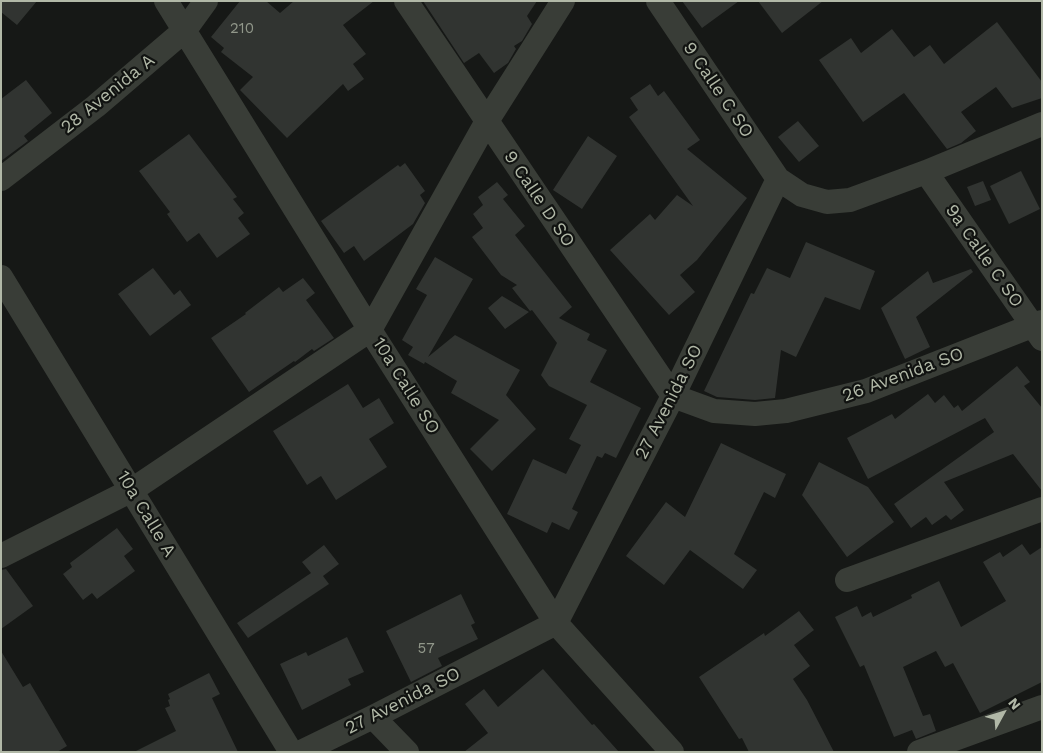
<!DOCTYPE html>
<style>
body{margin:0}
#map{position:relative;width:1043px;height:753px;overflow:hidden;background:#161816;font-family:"Work Sans",sans-serif}
canvas{display:block}
.frame{position:absolute;inset:0;border:2px solid #b1b8a7;pointer-events:none}
.north{position:absolute;left:978px;top:688px;width:50px;height:50px;-webkit-text-stroke:4px #111311;paint-order:stroke;rotate:51deg;font-size:14px;font-weight:700;line-height:20px;text-align:center;color:#b1b8a7}
.north::after{content:'';display:block;margin:auto;width:18px;height:22px;background:#b1b8a7;clip-path:polygon(50% 0,100% 100%,50% 72%,0 100%)}
</style>
<div id="map">
<canvas width="1043" height="753"></canvas>
<div class="frame"></div>
<div class="north">N</div>
</div>
<script>
const g = document.querySelector('canvas').getContext('2d');
g.lineJoin = 'round';
function paint(path, color) { g.fillStyle = color; g.fill(path, 'evenodd'); }
const shape = rows => new Path2D(rows.map(r => 'M' + r).join(''));
function strokePath(path, color, width, dash) { g.strokeStyle = color; g.lineWidth = width; g.lineCap = dash ? 'butt' : 'round'; g.setLineDash(dash || []); g.stroke(path); }
function write(font, color, halo, rows, align = 'center') {
  g.font = font + ' "Work Sans",sans-serif'; g.lineWidth = 4.5; g.setLineDash([]); g.textBaseline = 'middle'; g.strokeStyle = halo; g.fillStyle = color; for (const [text, x, y, turn = 0] of rows) {
    g.save(); g.translate(x, y); g.rotate((+turn || 0) * Math.PI / 180); g.textAlign = isNaN(turn) ? turn : align; if (halo) g.strokeText(text, 0, 0); g.fillText(text, 0, 0); g.restore();
  }
}
paint(shape([
 [1,1,37,1,17,25,1,12],
 [240,1,266,1,280,13,294,1,374,1,343,25,366,54,353,64,364,79,348,91,343,84,287,138,240,90,253,77,221,52,224,48,211,37],
 [423,1,537,1,527,16,532,24,522,41,514,46,516,49,508,63,494,73,479,53,464,63],
 [682,1,739,1,702,28],
 [758,1,823,1,782,33],
 [997,22,1042,82,1042,98,1012,108,996,87,961,112,976,131,961,143,947,149,904,93,863,122,819,60,851,38,861,53,892,29,914,57,930,45,944,64],
 [26,80,52,113,24,136,28,141,1,161,1,99],
 [650,84,658,96,664,91,700,140,687,149,747,198,697,260,680,275,695,292,669,315,610,250,650,214,655,220,677,195,693,206,629,117,638,110,630,98],
 [798,121,819,146,799,162,778,137],
 [189,134,237,197,233,199,244,213,238,218,250,234,217,258,199,233,187,242,167,214,170,212,139,171],
 [588,136,617,156,582,209,553,190],
 [405,163,425,191,420,195,425,203,413,224,364,261,354,246,344,253,321,221,398,165,400,167],
 [1021,171,1040,209,1009,224,990,186],
 [983,181,991,200,975,206,967,187],
 [497,182,508,195,503,199,525,226,515,235,572,307,559,318,590,334,587,340,607,350,590,382,641,408,616,458,605,453,602,458,597,456,572,509,578,512,569,530,552,522,547,533,507,514,533,459,566,474,581,445,569,439,587,405,549,386,541,375,557,343,532,310,530,311,512,288,517,285,501,275,472,237,483,228,473,214,483,205,478,197],
 [806,242,875,271,860,310,825,297,796,357,781,350,775,398,755,400,717,397,704,391,751,293,754,294,767,268,790,278],
 [435,257,473,279,428,357,455,335,520,370,506,395,536,429,492,471,470,449,499,420,451,393,457,381,425,362,424,364,408,355,413,347,402,340,427,295,416,289],
 [153,268,174,295,180,290,191,305,150,336,118,294],
 [971,269,973,272,916,317,930,347,905,359,881,308,928,271,933,283],
 [303,278,315,293,306,300,334,338,314,351,312,349,295,362,294,361,249,392,211,338,246,314,245,313,279,287,283,292],
 [502,296,529,312,505,329,488,308],
 [1017,366,1030,382,1024,386,1042,408,1042,491,1013,454,944,482,964,510,951,520,946,515,932,525,926,517,911,528,894,504,994,432,985,418,868,479,847,438,892,414,895,419,928,394,935,403,944,395,954,408,958,405,962,411],
 [348,384,363,408,379,398,394,423,369,439,387,467,336,500,321,476,307,485,273,431],
 [721,443,786,474,775,498,764,492,734,554,757,570,743,589,690,550,664,585,626,556,666,502,685,517],
 [819,462,868,487,894,522,847,557,802,495],
 [117,528,133,549,124,556,135,571,97,599,92,593,83,600,63,574,72,567,70,563],
 [1022,544,1030,555,1042,547,1042,682,980,713,953,663,945,667,936,651,903,667,923,716,930,714,936,731,916,739,912,730,894,737,864,665,860,667,835,617,857,606,862,617,871,612,873,617,912,598,911,595,939,581,961,627,1006,601,983,562,1000,552,1003,557],
 [324,545,339,564,323,576,329,584,248,638,237,623,311,573,302,562],
 [6,569,33,606,1,629,1,570],
 [461,594,475,623,471,625,478,639,438,658,442,666,411,682,386,631],
 [799,611,814,630,794,645,810,666,793,679,807,700,834,752,749,752,742,738,739,739,699,677,764,633,765,636],
 [347,637,364,672,348,679,351,685,302,710,280,664,306,652,308,656],
 [1,651,23,687,30,683,67,746,57,752,1,752],
 [543,669,592,725,594,724,619,752,464,752,488,733,465,704,484,689,498,707],
 [209,673,220,694,212,698,238,752,134,752,176,731,165,708,170,706,168,700,170,699,168,694]
]), '#313431');
strokePath(shape([
 [166,1,370,330,556,623,672,752],
 [406,1,673,396],
 [658,1,778,179,802,195,827,202,850,200,926,172,1042,124],
 [926,172,1042,339],
 [1,179,96,106,185,30,206,1],
 [1,277,291,752],
 [673,396,714,411,755,414,786,411,866,391,1042,322],
 [1,556,132,490,370,330,487,121,563,1],
 [847,580,1042,509],
 [373,717,407,752],
 [301,752,373,717,556,623,673,396,778,179],
 [919,752,1042,707]
]), '#393d37', 24);
write('15px', '#91978a', null, [
 ["210",242,29],
 ["57",426,649]
]);
write('18px', '#b1b8a7', '#111311', [
 ["9 Calle C SO",718,90,56],
 ["28 Avenida A",108,94,-39],
 ["9 Calle D SO",539,199,56],
 ["9a Calle C SO",984,256,55],
 ["26 Avenida SO",903,375,-20],
 ["10a Calle SO",406,386,58],
 ["27 Avenida SO",669,402,-63],
 ["10a Calle A",146,514,59],
 ["27 Avenida SO",403,701,-27]
]);
</script>
